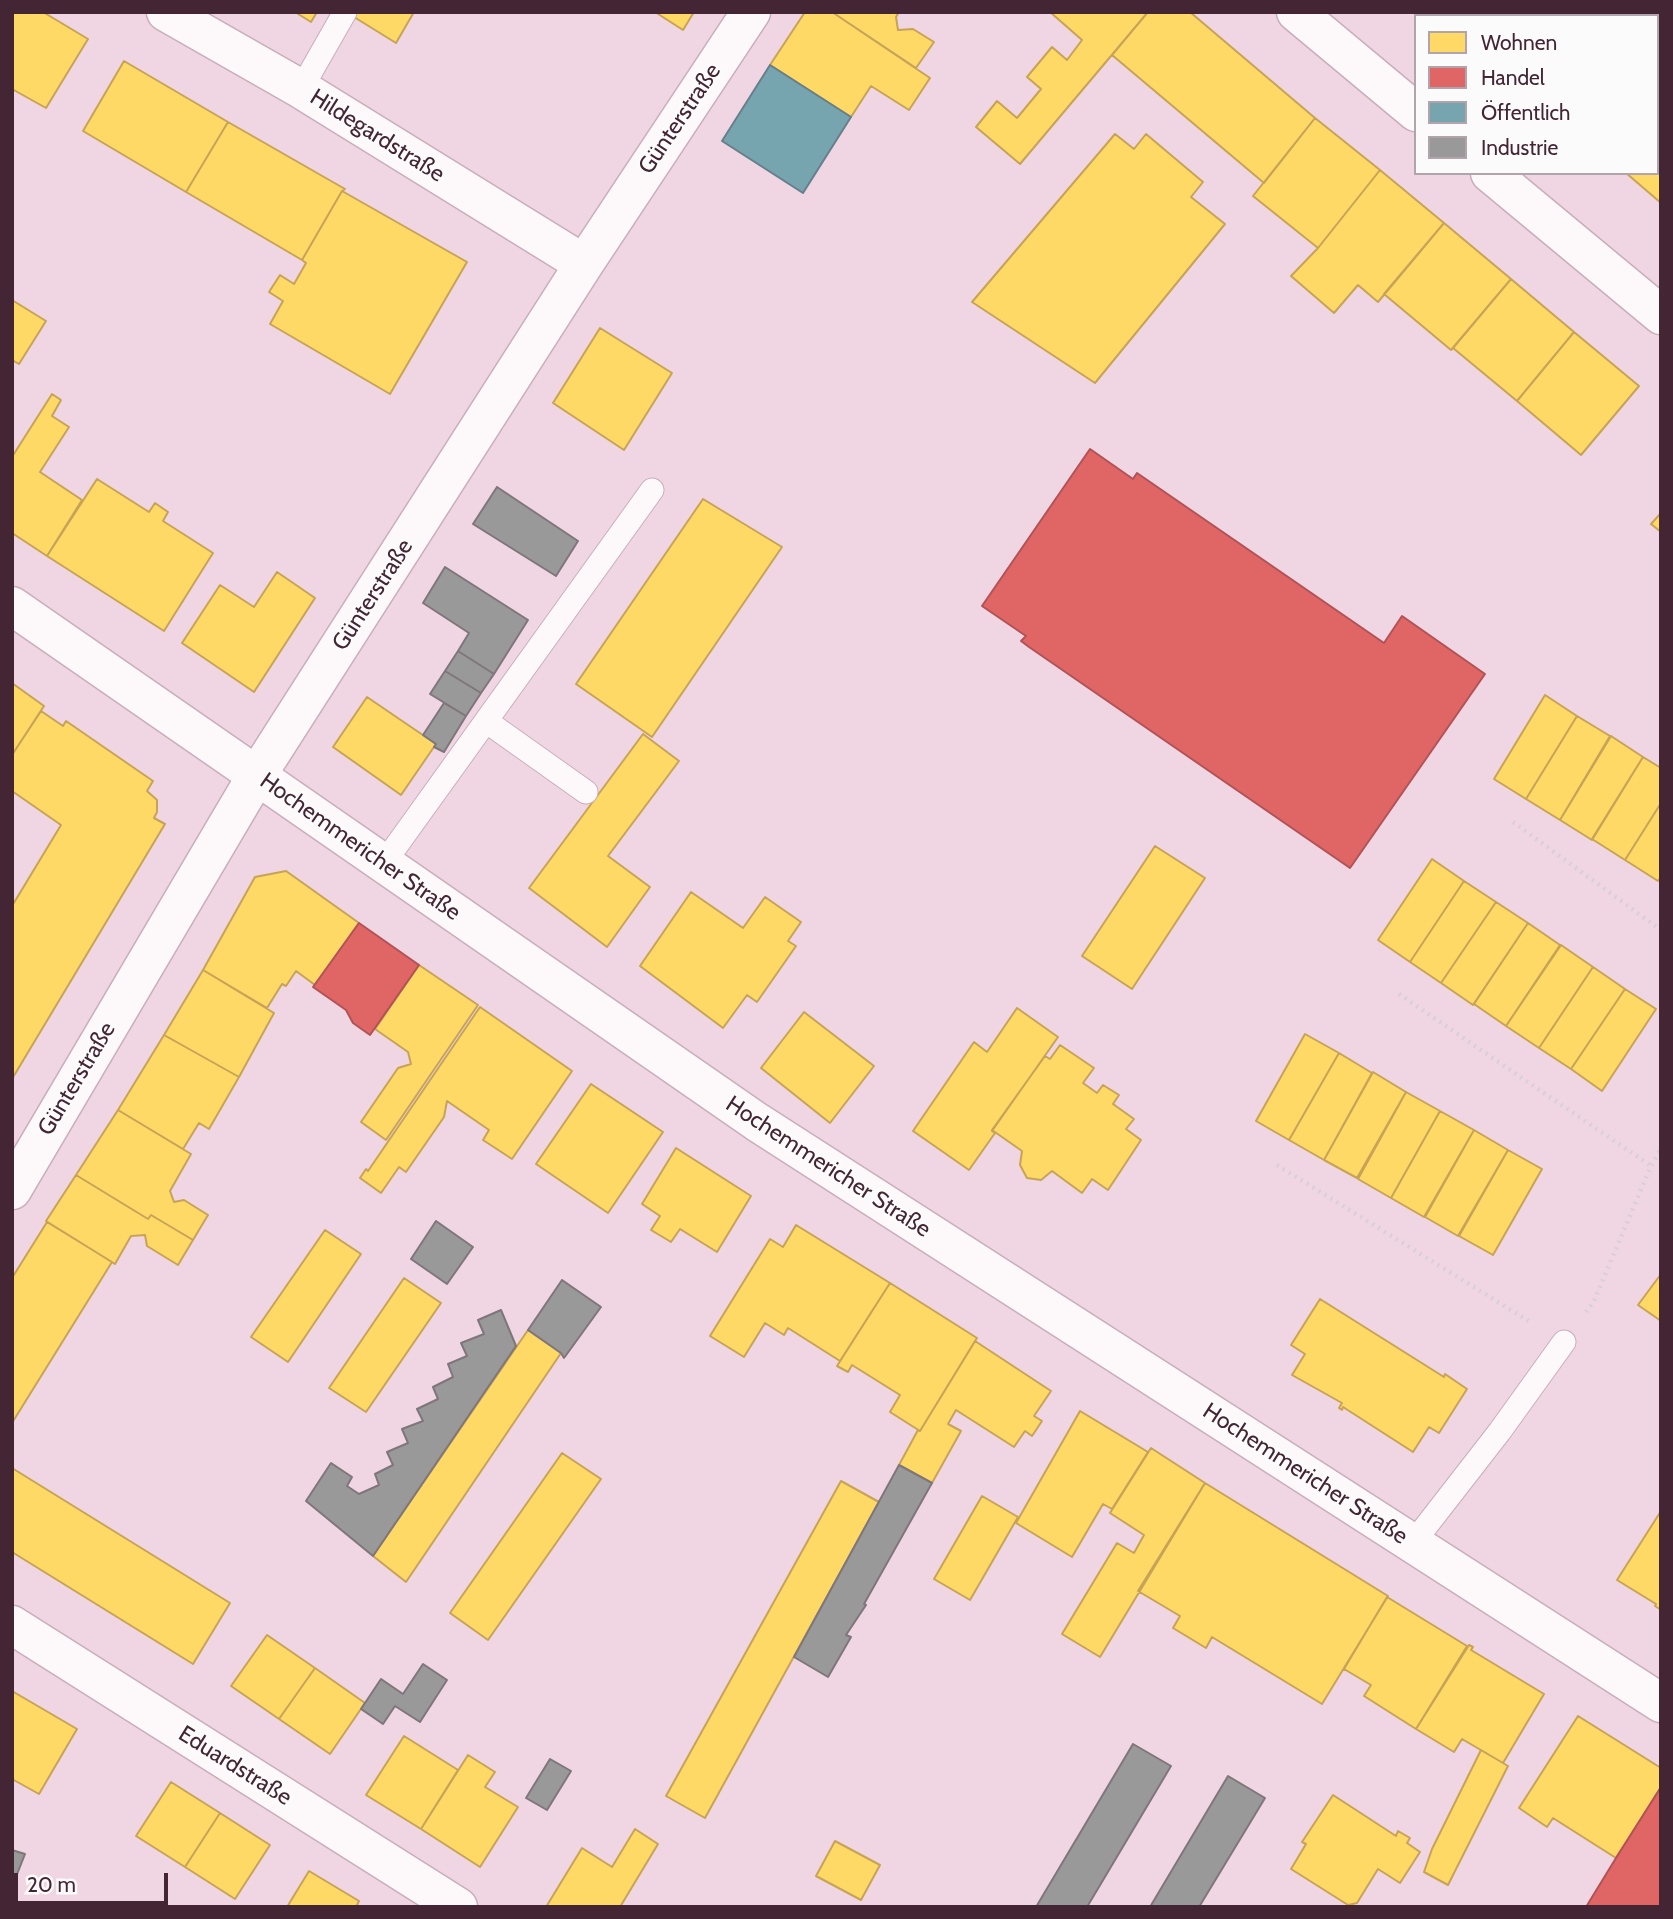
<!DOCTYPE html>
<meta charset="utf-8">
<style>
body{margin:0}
#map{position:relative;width:1673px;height:1919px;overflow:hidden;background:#f0d6e2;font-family:Cabin,sans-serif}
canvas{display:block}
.frame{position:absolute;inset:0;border:14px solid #432534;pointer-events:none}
.legend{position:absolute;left:1414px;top:14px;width:245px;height:161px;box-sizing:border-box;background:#fbfbfb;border:2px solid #b1a5ab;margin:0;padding:9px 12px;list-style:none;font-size:21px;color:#432534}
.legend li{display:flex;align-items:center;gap:14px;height:35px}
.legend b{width:35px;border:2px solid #b1a5ab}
.scale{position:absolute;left:14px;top:1873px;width:154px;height:32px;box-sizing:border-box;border:4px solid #432534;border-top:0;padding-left:9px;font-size:21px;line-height:24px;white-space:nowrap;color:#432534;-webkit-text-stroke:5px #fbfbfb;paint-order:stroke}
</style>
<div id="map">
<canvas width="1673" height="1919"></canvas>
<div class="frame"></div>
<ul class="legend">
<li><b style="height:19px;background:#ffd966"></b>Wohnen</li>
<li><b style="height:19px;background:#e06666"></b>Handel</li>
<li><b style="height:19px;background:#76a5af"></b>Öffentlich</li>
<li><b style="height:19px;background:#999"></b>Industrie</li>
</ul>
<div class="scale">20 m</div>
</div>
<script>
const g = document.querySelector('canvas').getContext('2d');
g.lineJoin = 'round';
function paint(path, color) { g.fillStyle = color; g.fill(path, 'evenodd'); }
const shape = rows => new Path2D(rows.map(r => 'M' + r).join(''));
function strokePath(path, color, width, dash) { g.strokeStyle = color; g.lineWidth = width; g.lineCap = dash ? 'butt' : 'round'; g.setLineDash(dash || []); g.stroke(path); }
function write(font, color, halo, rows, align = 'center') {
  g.font = font + ' Cabin,sans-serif'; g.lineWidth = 7; g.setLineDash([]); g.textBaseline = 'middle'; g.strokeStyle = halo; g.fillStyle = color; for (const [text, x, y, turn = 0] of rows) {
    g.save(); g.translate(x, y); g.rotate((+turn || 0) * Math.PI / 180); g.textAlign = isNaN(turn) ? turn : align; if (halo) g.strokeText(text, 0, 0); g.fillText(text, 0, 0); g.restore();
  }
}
const homes = shape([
 [12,12,43,12,88,39,46,108,12,89,12,12],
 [295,12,317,12,311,22,295,12],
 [356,12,414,12,396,43,354,17,356,12],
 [655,12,694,12,683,30,655,12],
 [805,12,832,12,930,78,909,110,871,86,851,117,770,65,805,12],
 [832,12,899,12,896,17,898,30,913,29,934,42,916,68,832,12],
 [1050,12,1148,12,1020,164,976,127,997,101,1017,118,1041,89,1027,77,1052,47,1067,60,1082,40,1050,12],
 [1148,12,1190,12,1315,118,1264,183,1112,55,1148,12],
 [1583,12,1580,16,1435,16,1431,13,1583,12],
 [124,61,228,122,186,192,83,131,124,61],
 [1661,106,1661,203,1626,173,1657,173,1657,110,1661,106],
 [1315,118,1380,170,1318,248,1253,196,1315,118],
 [228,122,345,189,342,191,302,260,186,192,228,122],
 [1115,134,1134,149,1146,134,1203,182,1191,197,1225,224,1095,383,972,302,1115,134],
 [1380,170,1444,223,1378,302,1358,285,1334,313,1291,276,1318,248,1380,170],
 [342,191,467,262,390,394,270,324,283,301,269,292,280,275,294,284,306,263,302,260,342,191],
 [1444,223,1511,279,1451,350,1384,294,1444,223],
 [1511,279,1574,332,1517,401,1453,348,1511,279],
 [12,300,46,321,19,364,12,360,12,300],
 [600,328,672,373,624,450,553,403,600,328],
 [1574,332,1639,386,1581,455,1517,401,1574,332],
 [52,394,61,400,52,416,69,427,40,472,82,500,47,556,12,533,12,457,52,394],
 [97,479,149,512,155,503,168,512,163,521,213,553,164,631,47,556,97,479],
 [703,499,782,547,652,737,576,684,703,499],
 [1661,513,1661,532,1651,524,1661,513],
 [277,572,315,598,254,692,182,643,220,585,254,607,277,572],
 [12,683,44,706,12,755,12,683],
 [1545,695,1577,716,1526,799,1494,779,1545,695],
 [367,697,436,744,401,795,333,747,367,697],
 [41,711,63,726,66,721,153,781,147,791,157,800,157,812,154,818,165,824,12,1079,12,906,61,825,12,791,12,755,41,711],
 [1577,716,1610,736,1560,820,1526,799,1577,716],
 [643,734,679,761,608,856,650,887,607,947,529,888,643,734],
 [1611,736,1643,757,1592,840,1560,820,1611,736],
 [1643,757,1661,768,1661,803,1625,860,1592,839,1643,757],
 [1661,803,1661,877,1658,881,1625,860,1661,803],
 [1155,846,1205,878,1132,989,1082,956,1155,846],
 [1432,859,1464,881,1410,962,1378,940,1432,859],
 [286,871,359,923,315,985,296,971,286,986,282,984,267,1008,203,970,255,877,286,871],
 [1464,881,1496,902,1441,983,1410,962,1464,881],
 [691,892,743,928,765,897,801,922,788,941,796,946,757,1002,747,995,723,1028,640,966,691,892],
 [1496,902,1528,923,1473,1005,1441,983,1496,902],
 [1528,923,1560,945,1506,1026,1474,1004,1528,923],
 [1561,945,1593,967,1539,1048,1506,1026,1561,945],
 [419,965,478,1005,386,1140,361,1122,398,1068,411,1064,408,1052,375,1029,419,965],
 [1593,967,1625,989,1571,1069,1539,1048,1593,967],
 [203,970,274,1013,239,1077,164,1035,203,970],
 [1625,989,1656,1009,1602,1091,1571,1069,1625,989],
 [480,1007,572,1071,512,1159,483,1140,489,1130,447,1101,444,1117,406,1172,399,1167,381,1193,360,1178,366,1169,368,1171,480,1007],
 [1017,1008,1058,1037,992,1131,995,1133,969,1170,913,1131,974,1042,987,1052,1017,1008],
 [804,1012,874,1066,830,1123,761,1068,804,1012],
 [1305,1034,1339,1053,1289,1140,1256,1121,1305,1034],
 [164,1035,239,1077,209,1129,199,1123,183,1149,118,1110,164,1035],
 [1060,1045,1094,1068,1083,1083,1097,1093,1103,1085,1119,1095,1113,1104,1134,1119,1126,1129,1141,1140,1108,1190,1092,1179,1082,1193,1052,1171,1041,1180,1027,1178,1020,1165,1022,1151,992,1130,1045,1056,1050,1059,1060,1045],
 [1339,1053,1372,1073,1324,1160,1289,1140,1339,1053],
 [1373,1072,1406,1092,1357,1178,1324,1160,1373,1072],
 [591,1084,663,1132,608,1213,536,1164,591,1084],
 [1406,1092,1440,1111,1391,1198,1358,1179,1406,1092],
 [118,1110,191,1154,170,1191,174,1202,184,1200,208,1215,193,1240,151,1215,148,1219,76,1175,118,1110],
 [1440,1111,1474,1130,1424,1217,1391,1198,1440,1111],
 [1474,1130,1508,1150,1458,1236,1425,1217,1474,1130],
 [676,1148,751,1196,717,1252,680,1229,671,1242,651,1230,660,1216,642,1204,676,1148],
 [1508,1150,1542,1169,1493,1255,1459,1236,1508,1150],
 [76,1175,148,1219,151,1215,193,1240,178,1265,147,1246,145,1235,131,1236,115,1264,46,1221,76,1175],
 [47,1222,112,1262,12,1423,12,1278,47,1222],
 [796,1225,890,1283,840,1361,788,1328,784,1335,765,1323,744,1357,710,1336,770,1239,783,1247,796,1225],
 [325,1230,361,1254,288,1362,251,1337,325,1230],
 [1661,1274,1661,1321,1638,1305,1661,1274],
 [404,1278,441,1303,366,1412,329,1388,404,1278],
 [890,1283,977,1338,920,1431,890,1412,900,1395,852,1365,848,1372,837,1366,890,1283],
 [1320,1299,1444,1377,1445,1374,1467,1389,1439,1433,1429,1427,1413,1452,1343,1407,1342,1410,1339,1408,1342,1403,1292,1375,1305,1354,1291,1345,1320,1299],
 [528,1330,561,1353,406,1582,373,1556,528,1330],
 [975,1341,1051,1391,1034,1416,1042,1421,1032,1436,1025,1431,1014,1447,956,1410,948,1424,961,1431,932,1483,899,1465,918,1430,920,1431,975,1341],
 [1080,1411,1148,1452,1112,1509,1103,1504,1072,1557,1016,1523,1080,1411],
 [1151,1448,1205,1483,1100,1657,1062,1634,1117,1543,1134,1553,1144,1535,1110,1513,1151,1448],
 [562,1453,601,1479,488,1640,450,1613,562,1453],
 [12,1468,230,1603,193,1664,12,1552,12,1468],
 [841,1481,879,1502,705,1818,666,1796,841,1481],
 [1205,1483,1388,1596,1322,1704,1212,1637,1206,1648,1173,1628,1180,1616,1138,1591,1205,1483],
 [982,1496,1018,1517,970,1600,934,1579,982,1496],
 [1661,1511,1661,1610,1655,1606,1656,1604,1617,1580,1661,1511],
 [1387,1597,1467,1646,1416,1729,1364,1696,1371,1685,1344,1669,1387,1597],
 [267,1635,315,1668,279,1719,231,1686,267,1635],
 [1469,1645,1473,1647,1471,1650,1544,1694,1503,1763,1462,1739,1454,1752,1416,1729,1469,1645],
 [315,1668,365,1703,330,1754,279,1719,315,1668],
 [12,1691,77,1729,39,1794,12,1779,12,1691],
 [1578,1716,1661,1768,1661,1787,1616,1858,1553,1818,1547,1827,1519,1808,1578,1716],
 [404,1736,458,1770,421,1829,366,1795,404,1736],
 [1481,1750,1508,1766,1448,1885,1424,1872,1432,1849,1481,1750],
 [468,1755,495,1772,485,1787,518,1807,480,1867,421,1829,468,1755],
 [171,1782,220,1813,185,1867,136,1836,171,1782],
 [1333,1795,1396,1836,1398,1831,1410,1838,1407,1843,1420,1852,1400,1883,1378,1869,1357,1903,1348,1905,1291,1869,1306,1844,1302,1842,1333,1795],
 [220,1813,270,1845,235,1899,185,1867,220,1813],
 [635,1829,658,1844,620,1907,546,1907,582,1848,612,1867,635,1829],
 [835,1841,880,1865,861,1900,816,1876,835,1841],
 [309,1871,359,1901,356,1907,287,1907,309,1871]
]);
paint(homes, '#ffd966');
strokePath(homes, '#c7a357', 2);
const shops = shape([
 [1657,40,1661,43,1661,106,1657,110,1657,40],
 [1090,449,1133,479,1137,473,1384,643,1402,616,1485,674,1350,868,1029,647,1021,641,1026,636,982,606,1090,449],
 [359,923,419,965,370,1035,353,1023,346,1010,313,987,359,923],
 [1661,1787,1661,1907,1586,1907,1616,1858,1661,1787]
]);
paint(shops, '#e06666');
strokePath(shops, '#b15257', 2);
const public = shape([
 [770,65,851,117,803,193,722,141,770,65]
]);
paint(public, '#76a5af');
strokePath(public, '#677f8a', 2);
const industry = shape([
 [497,487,578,541,556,576,473,524,497,487],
 [445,567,528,620,494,674,458,651,469,633,423,603,445,567],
 [458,651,494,674,481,693,445,671,458,651],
 [445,671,481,693,466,716,430,694,445,671],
 [444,703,466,716,444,752,434,747,436,744,423,735,444,703],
 [436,1221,473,1247,447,1284,411,1259,436,1221],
 [562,1280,601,1307,564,1358,561,1353,528,1330,562,1280],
 [501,1310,516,1346,373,1556,306,1501,331,1463,352,1477,347,1486,359,1494,379,1485,375,1474,393,1465,387,1452,408,1443,402,1429,423,1421,417,1409,438,1399,433,1387,453,1377,448,1364,467,1356,461,1343,484,1334,478,1320,501,1310],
 [899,1465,932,1483,864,1604,866,1605,846,1635,851,1637,828,1677,794,1657,899,1465],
 [423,1664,447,1680,420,1722,395,1706,383,1724,361,1709,381,1679,403,1694,423,1664],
 [1133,1744,1171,1766,1087,1907,1036,1907,1133,1744],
 [550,1759,571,1771,547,1810,526,1798,550,1759],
 [1228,1776,1265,1798,1199,1907,1150,1907,1228,1776],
 [12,1850,25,1854,12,1887,12,1850]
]);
paint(industry, '#999');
strokePath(industry, '#7f767b', 2);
const lane = shape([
 [301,89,345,12],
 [486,721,586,792],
 [384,863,652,490],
 [1413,1543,1500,1431,1564,1342]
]);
const street = shape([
 [166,12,301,89,584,264],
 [1296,12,1416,112],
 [1490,173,1661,315],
 [12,606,757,1122,1661,1703],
 [12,1190,257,775,584,264,751,12],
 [12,1625,458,1907]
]);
strokePath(lane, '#c8aeba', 25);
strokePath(street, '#c8aeba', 41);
strokePath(shape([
 [1513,822,1661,930],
 [1399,994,1651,1166],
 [1277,1165,1532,1323],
 [1586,1312,1594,1301,1651,1166,1661,1149]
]), '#d8d0d4', 4.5, [2, 5]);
strokePath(lane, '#fdf9fb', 23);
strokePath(street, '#fdf9fb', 38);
write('23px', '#432534', '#fbfbfb', [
 ["Günterstraße",680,119,-56],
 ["Hildegardstraße",377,136,32],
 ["Günterstraße",373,595,-57],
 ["Hochemmericher Straße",360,847,35],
 ["Günterstraße",77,1079,-59],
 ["Hochemmericher Straße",828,1167,33],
 ["Hochemmericher Straße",1305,1474,33],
 ["Eduardstraße",235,1766,32]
]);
</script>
